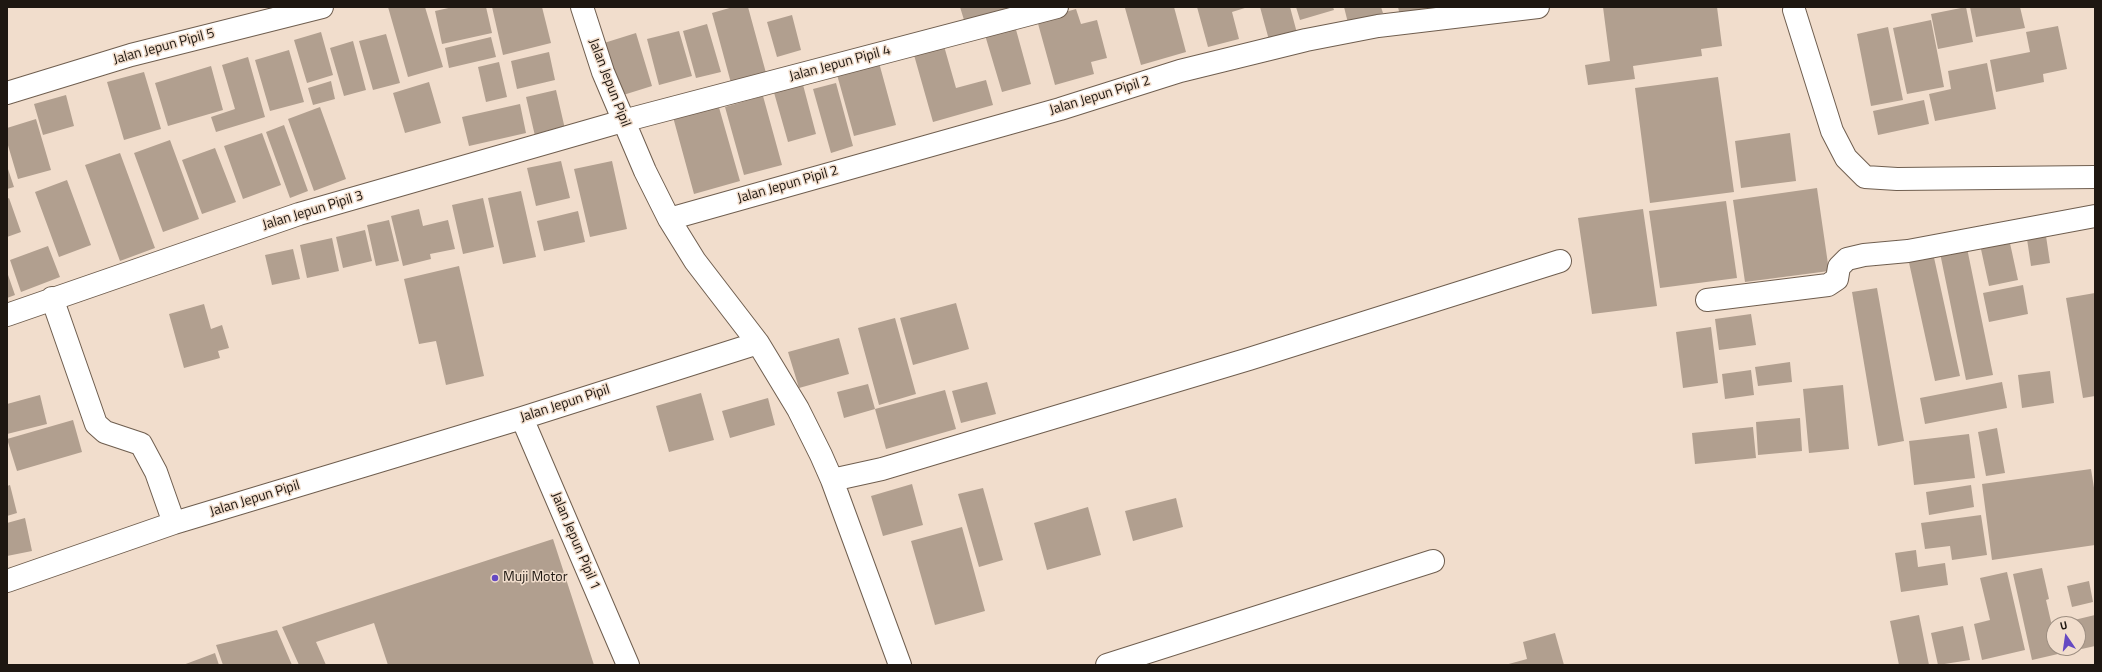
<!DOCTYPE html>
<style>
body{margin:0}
#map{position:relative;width:2102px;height:672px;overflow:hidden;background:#f1ddcc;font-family:"Titillium Web",sans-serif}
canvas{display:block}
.frame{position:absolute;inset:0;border:8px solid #1e1711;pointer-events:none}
.north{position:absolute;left:2046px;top:616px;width:40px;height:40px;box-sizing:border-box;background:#f1ddcc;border:1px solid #9d8e81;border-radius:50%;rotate:347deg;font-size:11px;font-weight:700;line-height:16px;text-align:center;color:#1e1711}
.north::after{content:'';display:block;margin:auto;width:14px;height:18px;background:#6549c2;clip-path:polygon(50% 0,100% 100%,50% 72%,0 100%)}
</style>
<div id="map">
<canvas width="2102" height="672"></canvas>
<div class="frame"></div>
<div class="north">U</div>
</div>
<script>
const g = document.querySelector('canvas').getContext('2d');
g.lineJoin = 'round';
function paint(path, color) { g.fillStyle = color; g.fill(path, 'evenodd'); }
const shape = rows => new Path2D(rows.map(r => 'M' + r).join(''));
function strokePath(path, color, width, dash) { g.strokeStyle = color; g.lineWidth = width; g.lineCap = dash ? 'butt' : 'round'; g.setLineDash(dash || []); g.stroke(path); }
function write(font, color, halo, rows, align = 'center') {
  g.font = font + ' "Titillium Web",sans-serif'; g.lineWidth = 3; g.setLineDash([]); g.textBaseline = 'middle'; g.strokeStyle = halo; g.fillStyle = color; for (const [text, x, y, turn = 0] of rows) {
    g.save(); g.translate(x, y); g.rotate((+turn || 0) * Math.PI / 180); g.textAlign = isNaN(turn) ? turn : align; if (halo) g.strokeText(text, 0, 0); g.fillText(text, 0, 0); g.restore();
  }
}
paint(shape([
 [388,7,425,7,443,67,408,77],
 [453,7,486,7,492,33,442,44,435,11],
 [492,7,542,7,551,43,503,55],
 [733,7,748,7,766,73,731,83,712,13],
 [960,7,1004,7,1005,9,964,20],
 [1174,7,1186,52,1141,65,1125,8],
 [1197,7,1248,7,1232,12,1239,39,1208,47],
 [1260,7,1290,7,1297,33,1269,40],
 [1296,7,1333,7,1334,10,1300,20],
 [1344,7,1381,7,1383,13,1348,23],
 [1398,7,1432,7,1400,16],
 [1603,7,1717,7,1722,46,1701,49,1702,56,1633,66,1635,79,1588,85,1585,65,1610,61],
 [1966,7,1973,42,1938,49,1931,14],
 [1970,7,2020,7,2025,28,1976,37],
 [1076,9,1081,24,1097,20,1107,58,1091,62,1094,74,1055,85,1037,20],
 [792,15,801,50,777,57,767,22],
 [1931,20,1944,87,1907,94,1893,28],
 [707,24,721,72,696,78,683,31],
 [1015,26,1031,84,1002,92,985,35],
 [2058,26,2067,69,2043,74,2044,82,1996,92,1990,60,2030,52,2026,32],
 [1888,27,1903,100,1871,106,1857,34],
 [679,31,692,76,659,85,647,39],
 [321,32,333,75,307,83,294,40],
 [636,33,652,86,620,96,604,43],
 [386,34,400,83,373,90,359,41],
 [491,37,496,57,449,68,445,48],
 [353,41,366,90,344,96,330,48],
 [944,46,956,88,986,80,993,105,933,122,914,55],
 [289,50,304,102,270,111,255,60],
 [549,52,555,80,517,89,511,61],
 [248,57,265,117,216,132,211,117,235,109,222,65],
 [878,59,896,125,854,136,836,71],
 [499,62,507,97,486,102,478,67],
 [1987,63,1996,109,1935,121,1929,94,1951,89,1948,71],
 [211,66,223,110,168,126,155,83],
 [144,72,161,129,124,140,107,82],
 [1718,77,1734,192,1650,203,1635,88],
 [331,81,335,99,313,105,308,88],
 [802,81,816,134,788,142,773,89],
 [429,82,441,123,405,133,393,93],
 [836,83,853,146,831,153,813,89],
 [556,90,565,129,535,136,526,97],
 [66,95,74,126,43,135,34,104],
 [763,96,782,165,744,175,725,107],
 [1924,100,1929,124,1878,135,1873,111],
 [520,104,526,133,469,146,462,117],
 [718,104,740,181,694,194,673,117],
 [320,107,346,179,314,191,288,119],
 [36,119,51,170,18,179,7,142,7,128],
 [284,125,308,191,290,198,266,132],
 [262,133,281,185,243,199,224,146],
 [1790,133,1796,181,1741,188,1735,141],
 [170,140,199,219,163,232,134,153],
 [215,148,236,202,202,214,182,160],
 [120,153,155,248,120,261,85,165],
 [561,161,570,198,536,206,527,168],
 [612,161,627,229,590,237,574,169],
 [7,166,14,187,7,189],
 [67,180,91,245,59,257,35,192],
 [1817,188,1829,271,1745,282,1733,200],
 [521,191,536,257,503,264,488,198],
 [9,198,21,232,7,237,7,199],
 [483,198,494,247,463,254,452,205],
 [1726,201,1737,278,1660,288,1649,211],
 [419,209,423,226,448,220,455,249,430,254,431,259,403,266,391,216],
 [1643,209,1657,306,1592,314,1578,218],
 [578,211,585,242,544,251,537,221],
 [389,220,399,261,376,266,367,225],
 [365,230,372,261,343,268,336,237],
 [2008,234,2018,280,1989,286,1979,240],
 [2046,236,2050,263,2031,266,2027,239],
 [332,238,339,271,307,278,300,245],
 [48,246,60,277,21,292,10,260],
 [1967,248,1993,375,1966,380,1940,253],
 [293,249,300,279,272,285,265,255],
 [1933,253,1960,376,1935,381,1908,258],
 [459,266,484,376,446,385,436,341,419,344,404,279],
 [7,272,15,295,7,298],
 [2023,285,2028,314,1989,322,1983,293],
 [1877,288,1904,441,1878,446,1852,292],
 [2095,293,2095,396,2083,398,2066,298],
 [956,303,969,349,913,365,900,318],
 [204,304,211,329,222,325,229,348,218,351,220,358,184,368,169,314],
 [1751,314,1756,345,1719,350,1715,319],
 [895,318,916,394,879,405,858,328],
 [1711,327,1718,383,1683,388,1676,332],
 [839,338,849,374,799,388,788,352],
 [1790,362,1792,382,1758,386,1755,367],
 [1751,370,1754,395,1725,399,1722,374],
 [2050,371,2054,403,2022,408,2018,375],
 [987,382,996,414,961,423,952,391],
 [2002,382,2007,408,1925,424,1920,398],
 [868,384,875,409,844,418,837,392],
 [1843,385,1849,449,1809,453,1803,389],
 [945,390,956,429,886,449,875,409],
 [701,393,714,440,669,452,656,406],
 [40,395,47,424,7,434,7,404],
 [768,398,775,425,730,438,722,411],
 [1800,418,1802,451,1758,455,1756,422],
 [73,420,82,452,17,471,7,439],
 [1753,427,1756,458,1695,464,1692,433],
 [1997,428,2005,473,1986,476,1978,432],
 [1969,434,1975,478,1914,485,1909,441],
 [2091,469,2095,494,2095,545,1992,560,1982,484],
 [912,484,923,525,883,536,871,496],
 [10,485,17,513,7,516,7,486],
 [1971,485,1974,507,1929,515,1926,492],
 [983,488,1003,560,979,567,958,494],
 [1176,498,1183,527,1133,541,1125,511],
 [1088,507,1101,555,1047,570,1034,523],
 [1981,515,1987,555,1952,560,1950,546,1925,549,1921,523],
 [25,518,32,551,7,556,7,523],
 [962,527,985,611,935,625,911,541],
 [553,539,594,665,388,665,374,623,316,642,326,665,299,665,282,627],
 [1916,550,1918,567,1945,563,1948,585,1901,592,1895,553],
 [2042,568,2049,599,2046,600,2052,626,2054,626,2054,648,2070,648,2071,651,2032,660,2013,574],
 [2007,572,2025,650,1982,660,1974,624,1990,620,1980,578],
 [2089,581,2093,602,2072,607,2067,586],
 [1919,615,1929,665,1899,665,1890,621],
 [2095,615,2095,646,2077,650,2078,624,2071,624,2070,621],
 [1963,626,1970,660,1938,665,1931,633],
 [277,630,292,665,223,665,216,645],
 [1555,633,1564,665,1505,665,1527,659,1523,642],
 [215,653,219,665,183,665]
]), '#b19f8f');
const minor = shape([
 [582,7,603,72,645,171,669,219,695,261,758,343,798,409,821,455,832,480,900,665],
 [1794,10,1832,131,1846,158,1865,177,1897,179,2095,177],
 [7,93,131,55,322,7],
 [669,219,1060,109,1180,71,1306,40,1378,26,1538,7],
 [52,298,96,424,105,432,141,444,156,472,174,523],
 [1707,300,1828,285,1837,279,1839,267,1847,259,1864,255,1908,251,2095,216],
 [7,315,299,214,623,121,1057,7],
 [522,418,628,665],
 [832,480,882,469,1249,359,1560,261],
 [7,581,174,523,522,418,758,343],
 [1107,665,1433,561]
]);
strokePath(minor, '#6f5e4f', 24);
strokePath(minor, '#fff', 22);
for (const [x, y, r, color] of [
 [495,578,4,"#6549c2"]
]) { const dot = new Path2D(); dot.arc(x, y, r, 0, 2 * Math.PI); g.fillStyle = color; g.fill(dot); strokePath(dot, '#f1ddcc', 1.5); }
write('14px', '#1e1711', '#f1ddcc', [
 ["Jalan Jepun Pipil 5",164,47,-15],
 ["Jalan Jepun Pipil 4",840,64,-15],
 ["Jalan Jepun Pipil",609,83,69],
 ["Jalan Jepun Pipil 2",1100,96,-17],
 ["Jalan Jepun Pipil 2",788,185,-16],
 ["Jalan Jepun Pipil 3",313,211,-17],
 ["Jalan Jepun Pipil",565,404,-18],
 ["Jalan Jepun Pipil",255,499,-17],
 ["Jalan Jepun Pipil 1",575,541,67]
]);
write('14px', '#1e1711', '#f1ddcc', [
 ["Muji Motor",503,578]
], 'left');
</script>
